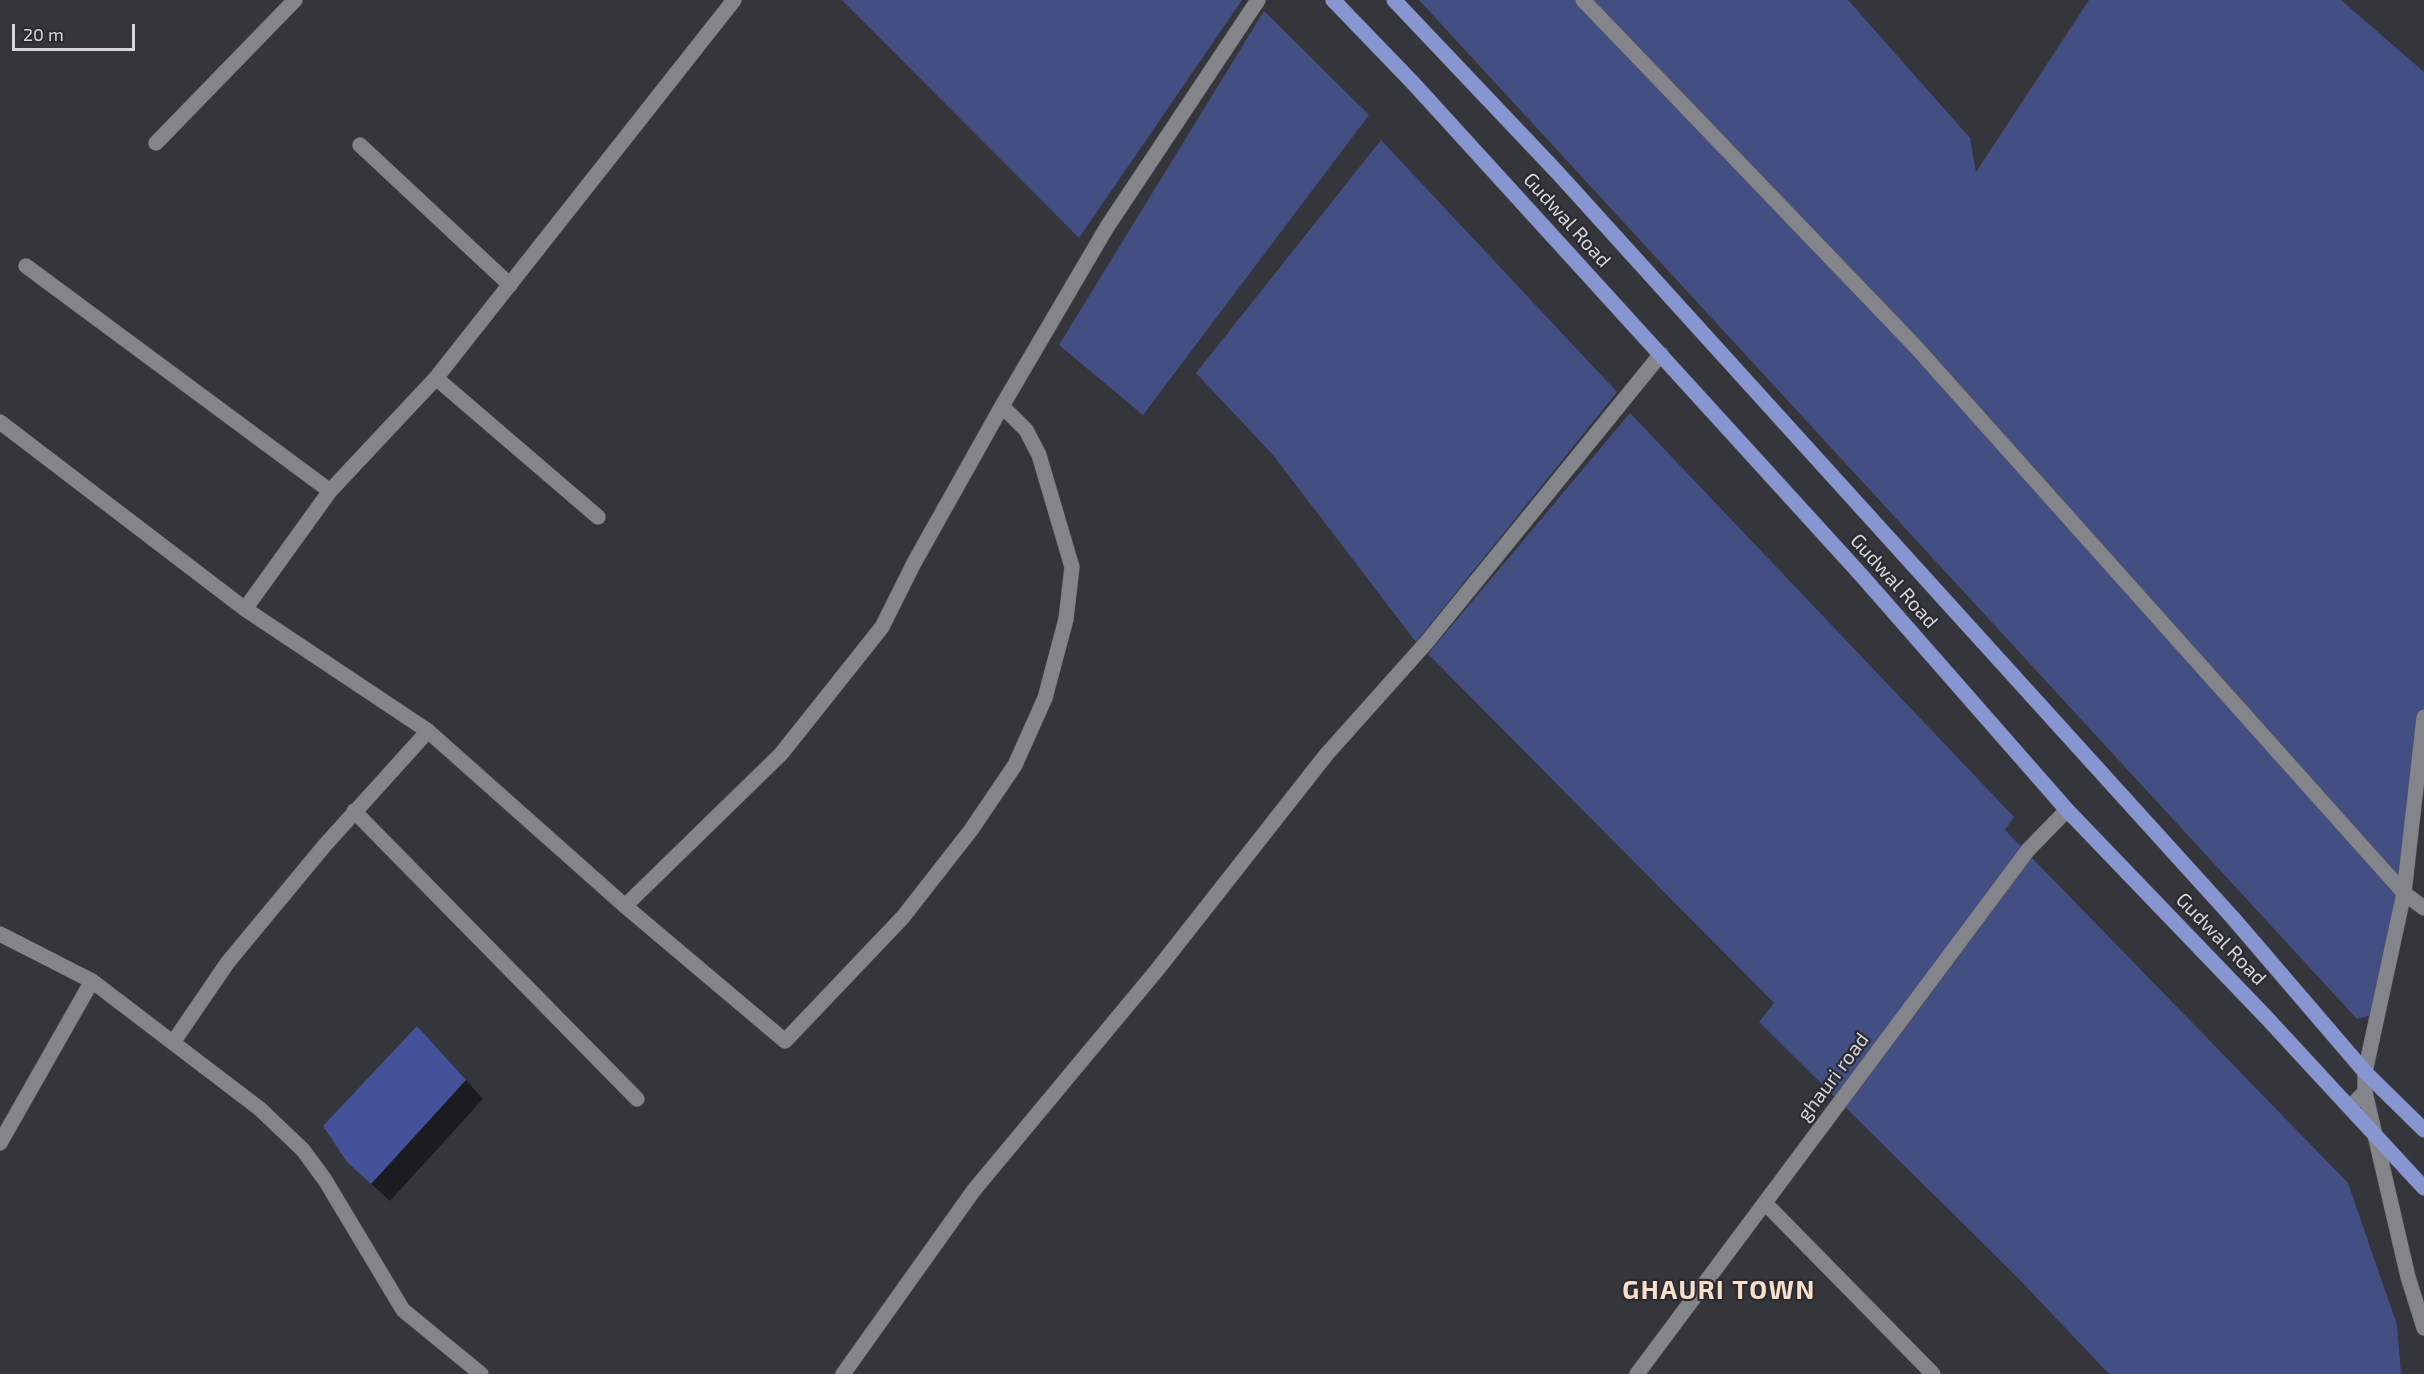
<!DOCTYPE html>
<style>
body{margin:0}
#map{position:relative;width:2424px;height:1374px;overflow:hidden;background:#34363c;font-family:"Exo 2",sans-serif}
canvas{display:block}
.scale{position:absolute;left:12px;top:24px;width:123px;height:27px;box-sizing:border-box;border:3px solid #d4d6d9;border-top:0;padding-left:8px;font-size:18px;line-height:21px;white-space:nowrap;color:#d4d6d9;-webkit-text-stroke:4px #2a2c32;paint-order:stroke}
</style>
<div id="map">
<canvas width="2424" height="1374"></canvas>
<div class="scale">20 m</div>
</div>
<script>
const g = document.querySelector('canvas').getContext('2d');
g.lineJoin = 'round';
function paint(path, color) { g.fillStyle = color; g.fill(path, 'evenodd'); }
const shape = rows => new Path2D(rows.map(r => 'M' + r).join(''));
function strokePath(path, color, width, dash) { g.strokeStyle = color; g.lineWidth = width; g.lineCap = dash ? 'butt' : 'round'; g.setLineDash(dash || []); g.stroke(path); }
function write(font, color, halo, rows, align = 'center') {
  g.font = font + ' "Exo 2",sans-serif'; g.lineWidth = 4.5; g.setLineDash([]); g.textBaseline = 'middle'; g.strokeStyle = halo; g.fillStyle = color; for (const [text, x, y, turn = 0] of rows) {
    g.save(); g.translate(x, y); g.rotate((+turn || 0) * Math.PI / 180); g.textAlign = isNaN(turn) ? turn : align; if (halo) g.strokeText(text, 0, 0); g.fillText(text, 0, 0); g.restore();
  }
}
paint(shape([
 [842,0,1242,0,1079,238],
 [1419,0,1848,0,1970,138,1976,172,2089,0,2341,0,2424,72,2424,716,2380,1013,2357,1019],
 [1264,11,1369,115,1143,415,1059,345],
 [1381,140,1617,392,1416,642,1273,455,1196,373],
 [1630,413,2014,817,2005,830,2348,1183,2397,1325,2401,1374,2109,1374,2017,1277,1759,1022,1774,1003,1428,654]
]), '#434f83');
paint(shape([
 [435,1046,483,1099,390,1201,367,1180]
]), '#0007');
paint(shape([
 [417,1026,466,1080,371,1184,347,1162,323,1126]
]), '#445399');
const minor = shape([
 [1583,0,1915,346,2404,893,2424,908],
 [156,143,295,0],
 [360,145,510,285],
 [26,266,330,491],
 [0,422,245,609,428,731,625,906,785,1041,903,917,971,830,1015,765,1045,698,1066,619,1072,567,1039,455,1026,430,1002,406],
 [598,517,436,378,734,0],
 [245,609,330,491,436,378],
 [354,811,637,1099],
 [625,906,781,754,882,627,914,563,1002,406,1107,227,1258,0],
 [0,934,92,981,260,1109,303,1150,325,1180,403,1310,481,1374],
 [174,1041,228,962,325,845,428,731],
 [2365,1092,2408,1277,2424,1328],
 [2350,1107,2365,1092,2365,1072,2404,893,2424,717],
 [0,1143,92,981],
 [1765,1203,1933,1374],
 [843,1374,974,1190,1157,970,1326,755,1426,643,1661,354],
 [1637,1374,2028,850,2067,810]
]);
const major = shape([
 [1333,0,1414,84,1862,576,2067,810,2265,1016,2424,1188],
 [1394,0,1557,172,2233,918,2365,1072,2424,1130]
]);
strokePath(minor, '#505256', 16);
strokePath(major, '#505256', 16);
strokePath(minor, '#83858b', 15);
strokePath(major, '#8796d1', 15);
write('20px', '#d4d6d9', '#2a2c32', [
 ["Gudwal Road",1567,220,48],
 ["Gudwal Road",1894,581,48],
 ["Gudwal Road",2221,939,46],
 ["ghauri road",1833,1077,-53]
]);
g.letterSpacing = '1.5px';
write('bold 26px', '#f9dfca', '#2a2c32', [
 ["GHAURI TOWN",1719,1290]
]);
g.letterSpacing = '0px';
</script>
